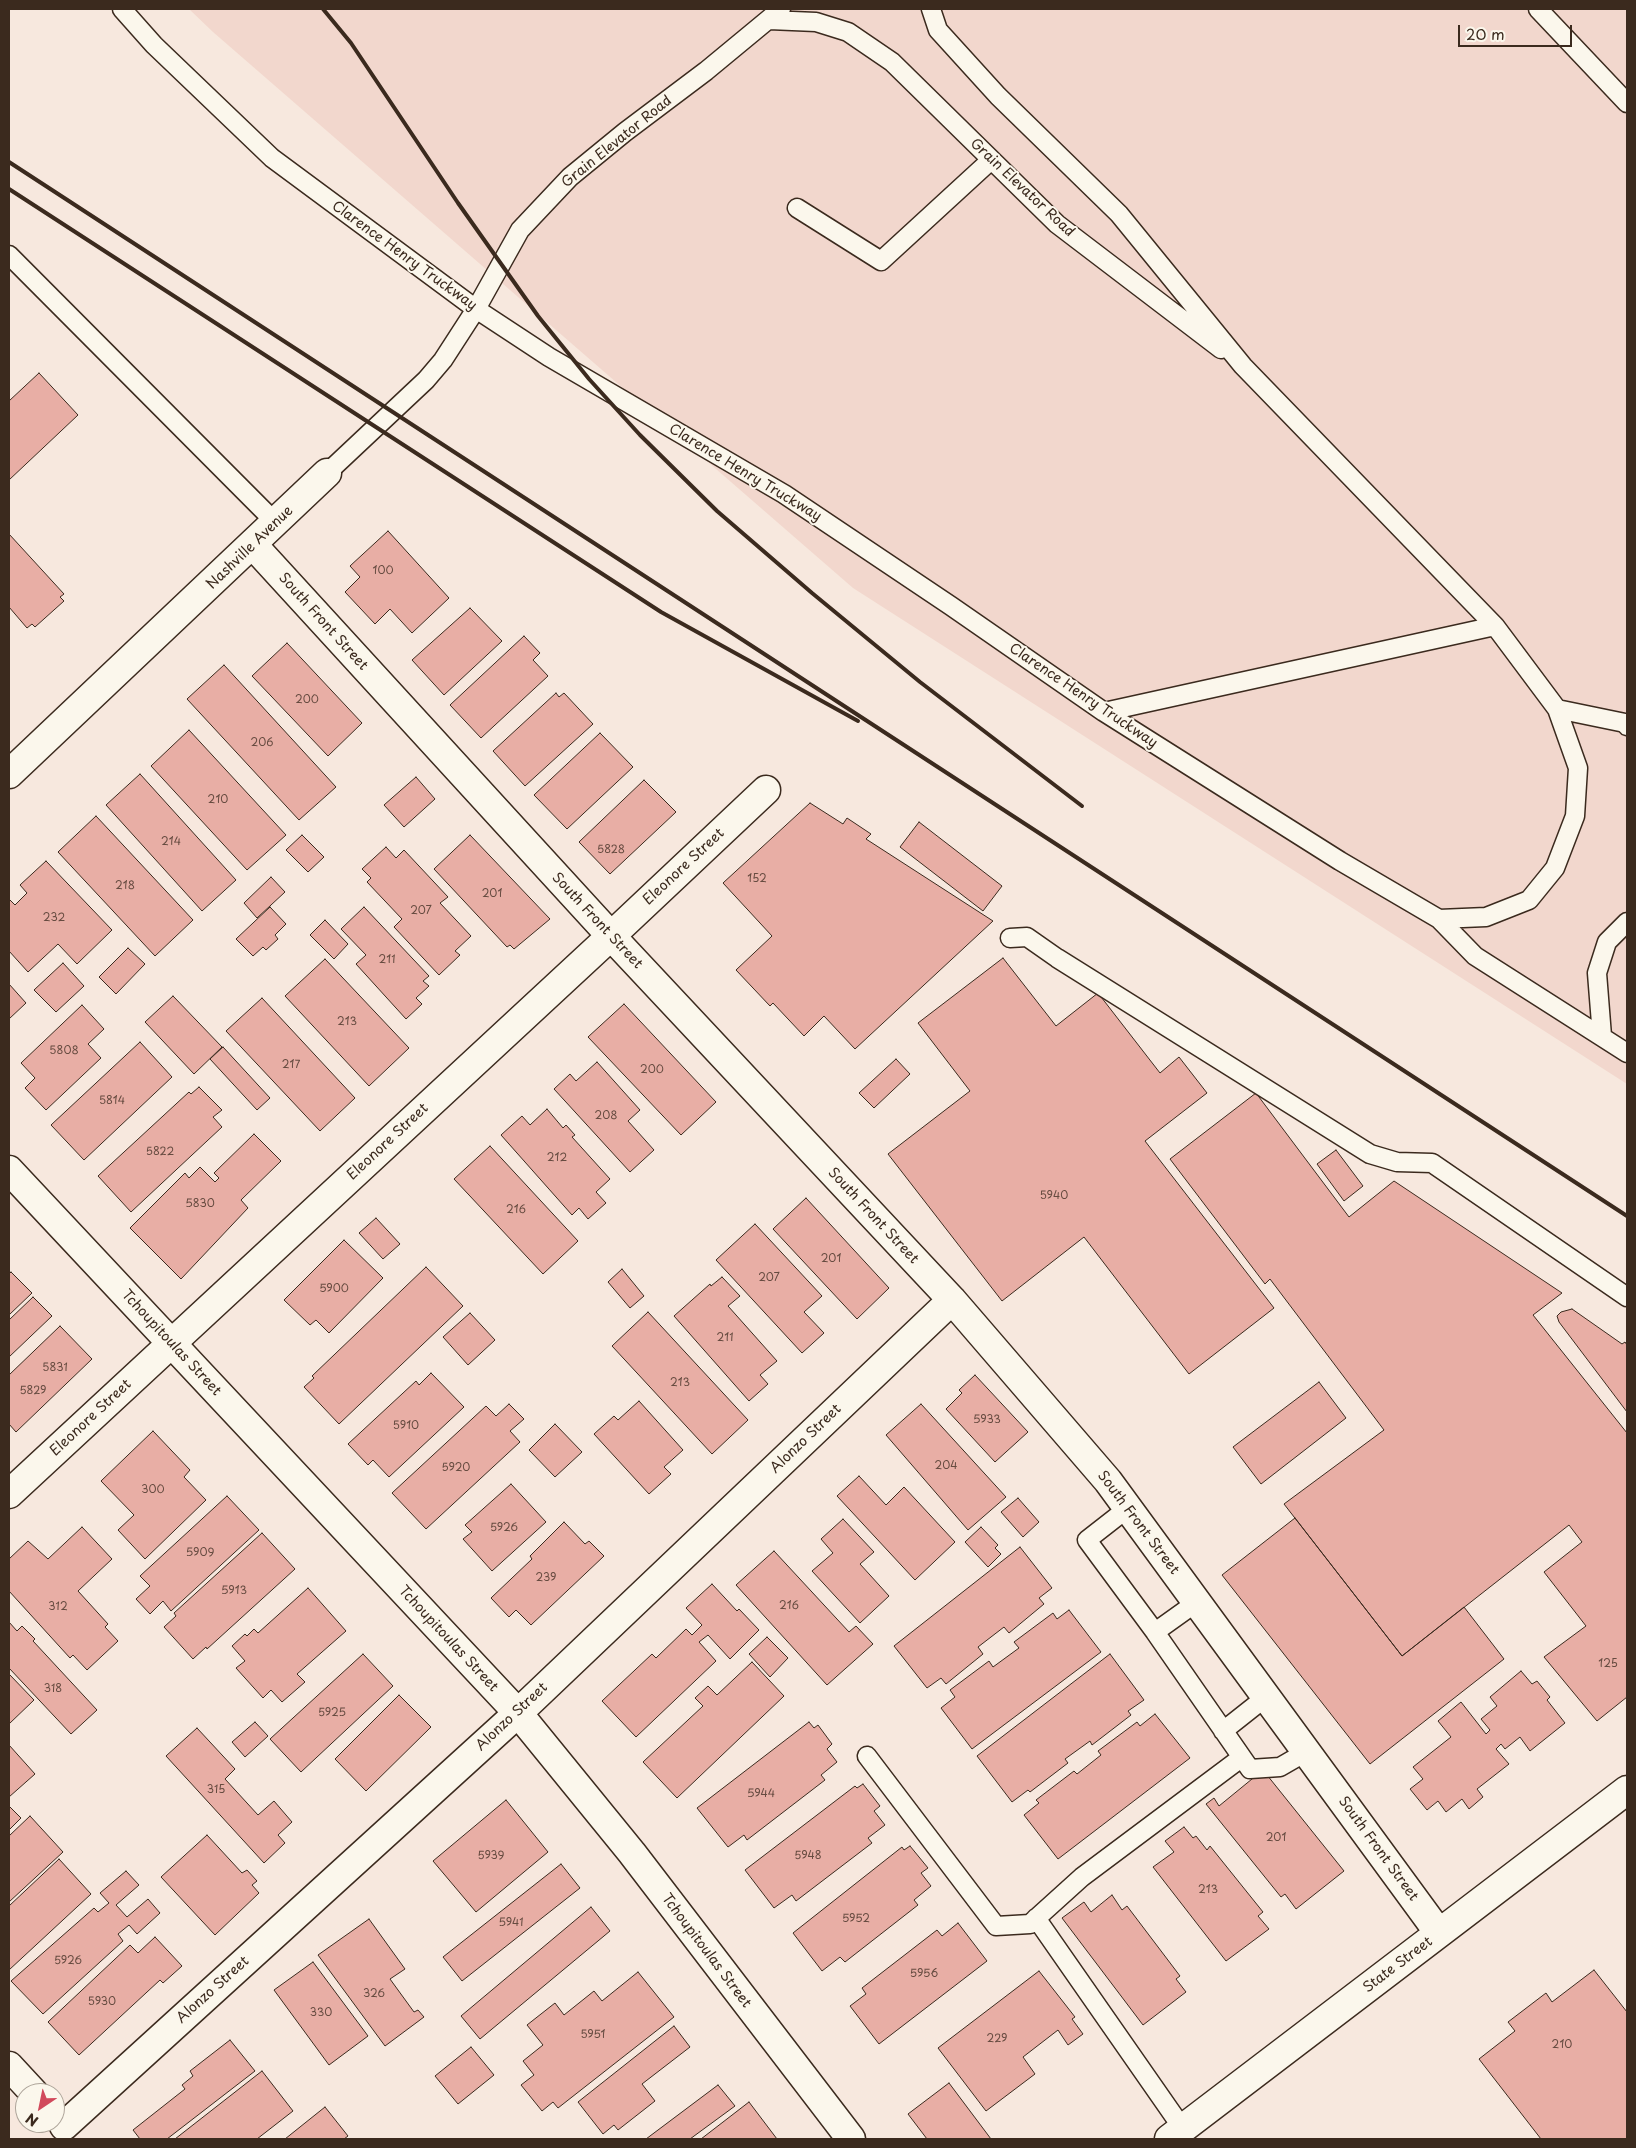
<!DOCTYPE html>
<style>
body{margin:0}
#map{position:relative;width:1636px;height:2148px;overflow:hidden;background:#f7e8de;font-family:"Playpen Sans",sans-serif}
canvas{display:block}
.frame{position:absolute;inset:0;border:10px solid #3b2a1e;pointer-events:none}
.north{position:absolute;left:15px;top:2083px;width:50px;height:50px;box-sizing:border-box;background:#fbf7ec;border:1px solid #aea59a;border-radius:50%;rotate:214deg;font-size:14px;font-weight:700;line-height:20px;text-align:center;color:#3b2a1e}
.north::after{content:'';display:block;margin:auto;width:18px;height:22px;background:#d1495b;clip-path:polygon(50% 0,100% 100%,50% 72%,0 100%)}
.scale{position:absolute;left:1458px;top:25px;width:114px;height:22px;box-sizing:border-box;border:2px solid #3b2a1e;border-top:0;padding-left:6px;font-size:15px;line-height:18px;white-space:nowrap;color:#3b2a1e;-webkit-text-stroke:4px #fbf7ec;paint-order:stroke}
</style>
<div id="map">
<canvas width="1636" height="2148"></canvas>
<div class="frame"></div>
<div class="north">N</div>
<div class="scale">20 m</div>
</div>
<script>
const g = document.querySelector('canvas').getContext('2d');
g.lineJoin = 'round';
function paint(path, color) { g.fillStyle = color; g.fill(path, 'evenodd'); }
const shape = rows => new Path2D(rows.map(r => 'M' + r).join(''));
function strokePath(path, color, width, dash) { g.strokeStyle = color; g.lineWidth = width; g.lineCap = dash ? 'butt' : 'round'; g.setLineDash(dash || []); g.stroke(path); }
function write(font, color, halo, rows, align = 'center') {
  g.font = font + ' "Playpen Sans",sans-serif'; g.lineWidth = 4; g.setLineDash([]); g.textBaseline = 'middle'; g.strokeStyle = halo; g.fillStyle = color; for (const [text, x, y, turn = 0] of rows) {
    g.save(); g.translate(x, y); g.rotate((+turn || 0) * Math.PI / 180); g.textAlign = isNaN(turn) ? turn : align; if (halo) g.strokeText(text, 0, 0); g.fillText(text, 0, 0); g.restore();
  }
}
paint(shape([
 [189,9,1627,9,1627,1084,853,588,213,32]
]), '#f2d7cd');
const building = shape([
 [39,373,78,415,9,480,9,401,39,373],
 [388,531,449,598,412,633,390,609,375,624,345,592,360,577,350,566,388,531],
 [9,534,64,594,60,597,64,601,35,627,32,624,27,628,9,607,9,534],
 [470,608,502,641,444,695,412,660,470,608],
 [524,636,540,653,533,660,548,676,481,738,450,705,524,636],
 [287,643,362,723,328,756,252,676,287,643],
 [224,665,336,787,299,820,187,699,224,665],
 [556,693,559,697,564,693,593,724,525,786,493,751,556,693],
 [189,730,286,835,247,870,151,766,189,730],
 [600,733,633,767,567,829,534,795,600,733],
 [140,774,236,880,202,911,106,805,140,774],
 [416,777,435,799,404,827,384,805,416,777],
 [644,780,676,812,610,874,579,842,644,780],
 [810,803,843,824,847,818,871,834,866,839,993,921,855,1049,824,1016,804,1036,773,1003,770,1006,736,970,772,936,723,883,810,803],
 [96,816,193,920,155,956,58,852,96,816],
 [919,822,1002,886,983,911,900,847,919,822],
 [302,835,324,857,308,872,286,850,302,835],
 [470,835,550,919,514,949,510,945,507,947,434,869,470,835],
 [386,847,396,858,404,850,448,897,440,903,471,936,455,951,460,955,439,975,394,927,402,919,367,882,371,878,362,869,386,847],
 [46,861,112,930,77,964,58,944,28,972,9,951,9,899,15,905,27,893,20,885,46,861],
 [271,877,285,892,257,918,244,903,271,877],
 [270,907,286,924,275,935,278,939,266,950,263,947,253,956,236,939,270,907],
 [364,907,429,976,423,981,429,986,416,998,422,1004,406,1019,356,964,366,955,341,929,364,907],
 [325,920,348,944,334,959,310,935,325,920],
 [128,948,145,964,116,994,99,977,128,948],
 [1003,958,1056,1026,1098,993,1160,1073,1179,1057,1207,1093,1145,1141,1274,1308,1189,1374,1084,1237,1002,1301,888,1154,970,1091,918,1023,1003,958],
 [325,959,409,1048,369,1086,285,996,325,959],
 [63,963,84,986,56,1012,34,990,63,963],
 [9,984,26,1003,9,1019,9,984],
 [173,996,222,1047,194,1074,145,1022,173,996],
 [262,998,355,1098,320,1131,226,1031,262,998],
 [624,1004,716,1102,681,1135,588,1037,624,1004],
 [82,1005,104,1029,88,1044,101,1058,46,1110,25,1088,35,1078,21,1063,82,1005],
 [140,1042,172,1077,84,1160,51,1125,140,1042],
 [223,1047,270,1098,257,1110,210,1059,223,1047],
 [896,1059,910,1074,874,1108,859,1093,896,1059],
 [597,1062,640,1110,628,1121,654,1150,630,1172,554,1089,570,1074,576,1081,597,1062],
 [199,1087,222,1110,213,1117,222,1127,131,1212,98,1176,189,1092,191,1094,199,1087],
 [1256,1093,1349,1217,1394,1181,1562,1293,1533,1315,1627,1433,1627,1697,1597,1721,1544,1657,1586,1626,1544,1572,1582,1542,1569,1525,1402,1656,1284,1504,1384,1430,1270,1279,1265,1284,1170,1159,1256,1093],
 [547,1109,563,1128,566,1125,575,1135,572,1137,610,1179,596,1192,606,1203,588,1219,579,1208,572,1215,501,1135,522,1116,530,1125,547,1109],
 [254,1134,281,1161,241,1200,248,1208,181,1279,130,1228,185,1173,189,1178,200,1167,215,1182,219,1178,214,1173,254,1134],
 [490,1146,578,1241,543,1274,454,1179,490,1146],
 [1336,1150,1363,1186,1344,1201,1317,1164,1336,1150],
 [806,1198,889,1288,857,1319,773,1229,806,1198],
 [376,1218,400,1244,383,1259,359,1233,376,1218],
 [755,1224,822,1296,804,1312,824,1333,802,1353,716,1260,755,1224],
 [344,1240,383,1278,329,1333,316,1320,310,1325,284,1300,344,1240],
 [426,1267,463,1306,339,1424,304,1387,314,1378,312,1376,426,1267],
 [622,1269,644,1296,630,1308,608,1282,622,1269],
 [11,1272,32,1293,9,1315,9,1274,11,1272],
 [722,1277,740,1296,728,1306,777,1361,760,1375,768,1384,749,1401,674,1316,710,1284,711,1286,722,1277],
 [33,1297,52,1316,9,1357,9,1320,33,1297],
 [1572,1309,1622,1344,1625,1342,1627,1345,1627,1412,1559,1322,1557,1316,1561,1312,1572,1309],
 [648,1312,748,1420,712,1454,612,1346,648,1312],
 [470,1313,495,1340,468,1365,443,1337,470,1313],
 [60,1326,92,1359,16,1432,9,1424,9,1375,60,1326],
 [431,1373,464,1407,389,1477,373,1460,368,1465,348,1444,416,1381,419,1385,431,1373],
 [975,1375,1028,1432,995,1462,946,1409,962,1393,959,1390,975,1375],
 [1319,1382,1346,1418,1261,1484,1233,1447,1319,1382],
 [639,1401,683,1450,664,1467,671,1474,649,1494,594,1434,614,1416,618,1420,639,1401],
 [509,1404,524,1419,510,1431,520,1442,426,1529,392,1493,486,1406,496,1416,509,1404],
 [921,1404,1006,1497,968,1530,886,1435,921,1404],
 [555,1424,582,1452,555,1477,529,1450,555,1424],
 [153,1431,190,1470,184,1477,206,1500,145,1559,118,1530,134,1515,101,1481,153,1431],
 [859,1476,886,1505,904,1487,955,1542,915,1580,837,1496,859,1476],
 [511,1484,546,1522,492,1571,463,1539,472,1532,465,1525,511,1484],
 [227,1496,259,1530,171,1611,163,1601,150,1614,136,1599,150,1586,140,1576,227,1496],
 [1018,1498,1039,1522,1023,1537,1001,1512,1018,1498],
 [1295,1518,1402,1656,1464,1607,1504,1659,1370,1764,1222,1575,1295,1518],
 [843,1519,874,1552,860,1564,889,1596,860,1623,812,1571,833,1553,821,1539,843,1519],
 [564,1522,585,1544,589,1541,604,1556,531,1625,516,1610,509,1617,491,1598,532,1559,530,1556,564,1522],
 [82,1527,112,1559,78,1591,108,1624,105,1627,118,1641,87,1670,73,1655,70,1658,9,1591,9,1559,28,1541,48,1559,82,1527],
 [981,1527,998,1545,995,1548,1001,1554,988,1567,965,1542,981,1527],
 [262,1533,295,1569,207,1649,206,1647,193,1659,164,1627,176,1616,174,1613,262,1533],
 [1020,1547,1052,1588,1039,1598,1044,1604,1009,1633,1004,1627,978,1647,983,1654,946,1684,941,1678,927,1688,894,1646,1020,1547],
 [774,1551,849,1632,856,1626,873,1644,827,1685,736,1585,774,1551],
 [712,1584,737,1611,739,1609,759,1630,730,1659,708,1635,699,1642,716,1661,636,1737,602,1701,652,1654,656,1658,686,1629,692,1635,702,1625,686,1608,712,1584],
 [308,1588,346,1631,297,1674,305,1682,282,1702,271,1690,263,1698,236,1668,245,1661,232,1646,245,1634,247,1636,254,1629,258,1633,308,1588],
 [1069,1610,1101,1652,972,1749,941,1708,955,1697,950,1690,989,1661,993,1667,1019,1648,1014,1642,1053,1613,1057,1619,1069,1610],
 [9,1622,17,1631,22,1626,35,1639,33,1641,97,1710,71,1734,9,1668,9,1622],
 [767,1637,788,1658,770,1677,749,1654,767,1637],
 [363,1654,393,1686,301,1772,270,1739,363,1654],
 [1110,1654,1144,1700,1128,1711,1131,1715,1092,1745,1090,1741,1065,1759,1068,1763,1030,1792,1028,1790,1012,1802,977,1756,1110,1654],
 [752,1662,784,1696,677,1798,643,1762,703,1706,695,1698,708,1686,717,1695,752,1662],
 [1521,1671,1532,1684,1537,1681,1550,1697,1547,1700,1565,1723,1530,1751,1520,1737,1505,1749,1501,1744,1496,1749,1509,1764,1477,1789,1483,1797,1469,1809,1462,1799,1446,1812,1438,1801,1427,1810,1410,1789,1423,1779,1413,1767,1451,1737,1438,1721,1461,1702,1486,1734,1490,1730,1481,1719,1497,1706,1490,1697,1521,1671],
 [9,1674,34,1700,9,1724,9,1674],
 [399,1695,431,1727,366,1791,335,1759,399,1695],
 [1155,1714,1190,1758,1058,1859,1024,1815,1039,1803,1036,1800,1074,1771,1077,1774,1101,1755,1098,1751,1137,1722,1140,1726,1155,1714],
 [255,1722,268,1736,245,1757,232,1742,255,1722],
 [809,1722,814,1728,818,1725,832,1744,827,1749,837,1762,821,1775,825,1780,747,1840,744,1835,728,1847,697,1808,809,1722],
 [197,1728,235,1769,225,1779,258,1815,274,1801,292,1822,278,1835,285,1843,264,1863,166,1756,197,1728],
 [9,1745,35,1774,9,1797,9,1745],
 [1263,1770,1344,1871,1296,1909,1285,1894,1281,1897,1206,1804,1214,1798,1219,1806,1263,1770],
 [863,1784,880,1806,874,1811,885,1825,868,1838,872,1843,796,1901,792,1895,774,1908,745,1870,855,1786,857,1788,863,1784],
 [506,1800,548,1852,476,1912,433,1861,506,1800],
 [9,1806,21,1818,9,1830,9,1806],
 [30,1816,63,1852,9,1902,9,1836,30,1816],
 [1184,1827,1193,1838,1196,1836,1207,1850,1210,1846,1263,1912,1258,1916,1269,1929,1226,1961,1153,1867,1174,1852,1165,1841,1184,1827],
 [207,1835,242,1873,247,1870,257,1881,252,1885,259,1893,215,1935,161,1877,207,1835],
 [910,1846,928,1868,921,1873,931,1886,914,1900,918,1905,845,1962,840,1957,822,1971,793,1933,902,1847,904,1850,910,1846],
 [59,1859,91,1894,9,1970,9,1906,59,1859],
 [561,1864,580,1888,462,1981,443,1957,561,1864],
 [126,1871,139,1885,116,1905,127,1917,148,1899,160,1913,137,1934,129,1925,118,1934,123,1941,43,2014,11,1981,94,1908,98,1912,109,1903,100,1893,126,1871],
 [1112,1895,1122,1910,1127,1906,1180,1976,1176,1979,1186,1992,1143,2025,1062,1918,1084,1902,1091,1912,1112,1895],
 [591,1907,610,1931,480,2039,461,2016,591,1907],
 [369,1919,405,1969,390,1979,414,2012,418,2010,424,2017,385,2046,318,1955,369,1919],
 [958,1923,987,1961,879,2044,850,2006,866,1994,862,1988,937,1930,942,1936,958,1923],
 [155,1937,182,1966,163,1983,160,1980,79,2055,48,2022,130,1945,138,1953,155,1937],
 [313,1962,368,2036,329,2065,274,1990,313,1962],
 [1594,1970,1627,2012,1627,2139,1541,2139,1479,2059,1515,2031,1508,2022,1546,1993,1552,2002,1594,1970],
 [1039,1971,1075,2017,1072,2019,1083,2034,1068,2045,1058,2030,1023,2057,1035,2074,986,2111,938,2048,1039,1971],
 [638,1972,674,2017,558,2108,553,2102,542,2111,521,2085,534,2075,523,2061,543,2045,527,2025,555,2003,564,2015,594,1991,602,2001,638,1972],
 [674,2026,690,2047,642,2084,655,2101,618,2130,614,2125,603,2134,578,2102,674,2026],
 [230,2040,255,2071,167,2139,140,2139,133,2130,185,2089,182,2085,193,2076,190,2071,230,2040],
 [471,2047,494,2075,458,2104,435,2076,471,2047],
 [262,2071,293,2111,257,2139,175,2139,262,2071],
 [949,2083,991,2139,927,2139,908,2114,949,2083],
 [718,2085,735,2106,690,2139,646,2139,718,2085],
 [749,2102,777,2139,701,2139,749,2102],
 [325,2107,348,2136,344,2139,285,2139,325,2107]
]);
paint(building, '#e8aea5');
strokePath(building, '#3b2a1e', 1);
const lane = shape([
 [122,9,154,45,272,158,476,309,549,357,784,494,951,606,1104,712,1340,861,1439,919,1486,917,1529,900,1555,868,1575,816,1578,768,1557,709,1495,626,1243,366,1119,214,998,96,938,30,931,9],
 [1538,9,1627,103],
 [769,20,816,22,848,32,892,62,1057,224,1221,349],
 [797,208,881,261,991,160],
 [9,255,276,523],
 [327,473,426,380,443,360,476,309,520,230,570,177,625,132,706,71,781,9],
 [1557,709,1625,723,1627,726],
 [1104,712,1495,626],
 [1439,919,1475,956,1627,1053],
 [1010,938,1027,937,1057,958,1370,1154,1397,1162,1432,1163,1627,1297],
 [1602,1036,1597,973,1607,942,1627,922],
 [1128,1508,1087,1540,1155,1632,1250,1769,1280,1767,1306,1752],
 [1155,1632,1197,1602],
 [1223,1731,1266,1697],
 [867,1756,996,1926,1030,1924,1082,1877,1241,1758],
 [1036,1918,1183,2129]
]);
const street = shape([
 [253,545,611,936,952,1300,1108,1481,1439,1933],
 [9,774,327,473],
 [9,1494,611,936,766,790],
 [9,2066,34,2093],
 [64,2126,518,1713,952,1300],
 [1169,2139,1627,1790]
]);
const secondary = shape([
 [9,1170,518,1713,632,1853,851,2139]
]);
strokePath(lane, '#3b2a1e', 21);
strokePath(street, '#3b2a1e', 31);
strokePath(secondary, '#3b2a1e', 31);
strokePath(lane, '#fbf7ec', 18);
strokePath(street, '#fbf7ec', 28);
strokePath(secondary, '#fbf7ec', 28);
strokePath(shape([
 [323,9,351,43,458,203,538,316,589,379,640,435,717,511,812,593,920,682,1082,806],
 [9,162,1627,1216],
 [9,189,661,612,858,721]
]), '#3b2a1e', 4);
write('11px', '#664b40', null, [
 ["100",383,571],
 ["200",307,700],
 ["206",262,743],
 ["210",218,800],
 ["214",171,842],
 ["5828",611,850],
 ["152",757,879],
 ["218",125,886],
 ["201",492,894],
 ["207",421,911],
 ["232",54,918],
 ["211",387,960],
 ["213",347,1022],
 ["5808",64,1051],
 ["217",291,1065],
 ["200",652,1070],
 ["5814",112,1101],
 ["208",606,1116],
 ["5822",160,1152],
 ["212",557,1158],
 ["5940",1054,1196],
 ["5830",200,1204],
 ["216",516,1210],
 ["201",831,1259],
 ["207",769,1278],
 ["5900",334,1289],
 ["211",725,1338],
 ["5831",55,1368],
 ["213",680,1383],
 ["5829",33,1391],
 ["5933",987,1420],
 ["5910",406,1426],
 ["204",946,1466],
 ["5920",456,1468],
 ["300",153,1490],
 ["5926",504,1528],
 ["5909",200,1553],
 ["239",546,1578],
 ["5913",234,1591],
 ["216",789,1606],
 ["312",58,1607],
 ["125",1608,1664],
 ["318",53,1689],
 ["5925",332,1713],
 ["315",216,1790],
 ["5944",761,1794],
 ["201",1276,1838],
 ["5939",491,1856],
 ["5948",808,1856],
 ["213",1208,1890],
 ["5952",856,1919],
 ["5941",511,1923],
 ["5926",68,1961],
 ["5956",924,1974],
 ["326",374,1994],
 ["5930",102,2002],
 ["330",321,2013],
 ["5951",593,2035],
 ["229",997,2039],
 ["210",1562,2045]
]);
write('14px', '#3b2a1e', '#fbf7ec', [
 ["Grain Elevator Road",617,142,-39],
 ["Grain Elevator Road",1022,188,43],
 ["Clarence Henry Truckway",404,256,36],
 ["Clarence Henry Truckway",745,473,31],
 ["Nashville Avenue",250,548,-44],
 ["South Front Street",323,622,48],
 ["Clarence Henry Truckway",1083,696,34],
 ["Eleonore Street",684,867,-43],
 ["South Front Street",597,921,47],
 ["Eleonore Street",388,1142,-43],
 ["South Front Street",873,1216,47],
 ["Tchoupitoulas Street",171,1343,47],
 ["Eleonore Street",91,1418,-43],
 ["Alonzo Street",806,1439,-44],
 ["South Front Street",1138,1523,53],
 ["Tchoupitoulas Street",448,1639,47],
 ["Alonzo Street",512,1717,-43],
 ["South Front Street",1378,1849,54],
 ["Tchoupitoulas Street",706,1951,53],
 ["State Street",1398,1965,-37],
 ["Alonzo Street",213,1990,-42]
]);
</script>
